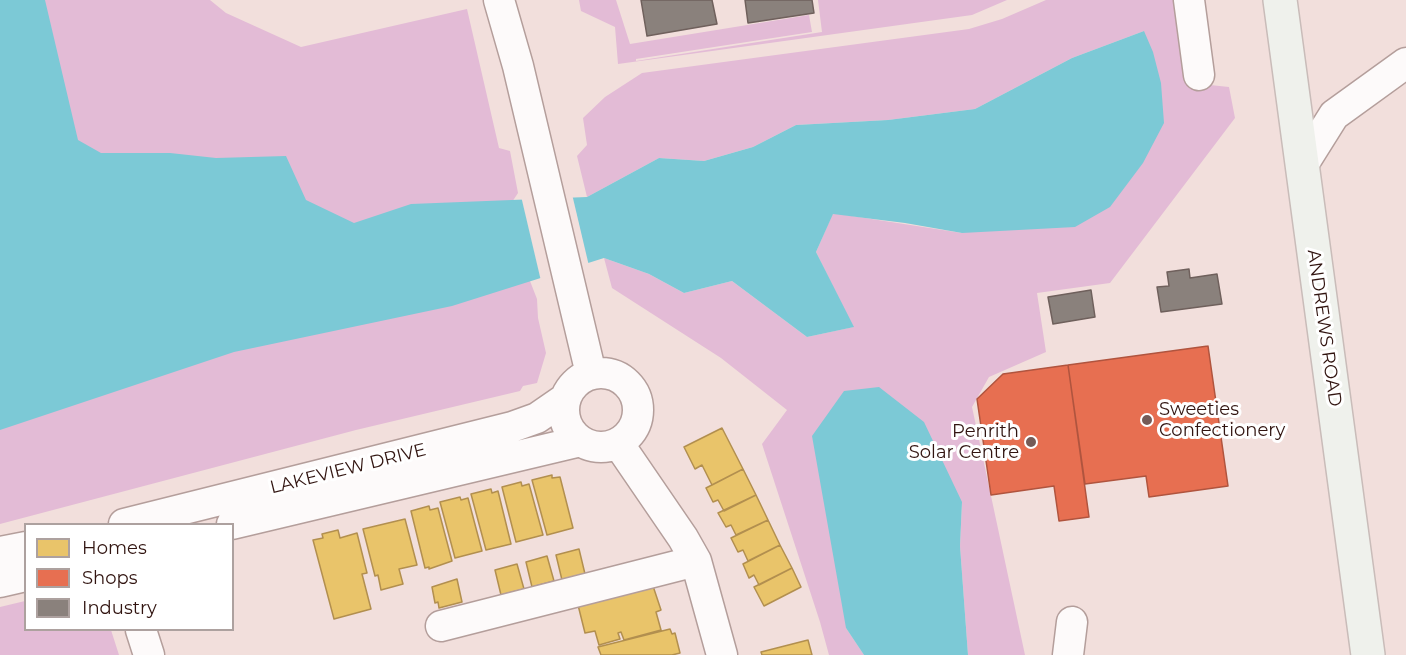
<!DOCTYPE html>
<style>
body{margin:0}
#map{position:relative;width:1406px;height:655px;overflow:hidden;background:#f2dfdc;font-family:Montserrat,sans-serif}
canvas{display:block}
.legend{position:absolute;left:24px;top:523px;width:210px;height:108px;box-sizing:border-box;background:#fff;border:2px solid #ada19f;margin:0;padding:8px 10px;list-style:none;font-size:18px;color:#311410}
.legend li{display:flex;align-items:center;gap:12px;height:30px}
.legend b{width:30px;border:2px solid #ada19f}
</style>
<div id="map">
<canvas width="1406" height="655"></canvas>
<ul class="legend">
<li><b style="height:16px;background:#e9c46a"></b>Homes</li>
<li><b style="height:16px;background:#e76f51"></b>Shops</li>
<li><b style="height:16px;background:#8a817c"></b>Industry</li>
</ul>
</div>
<script>
const g = document.querySelector('canvas').getContext('2d');
g.lineJoin = 'round';
function paint(path, color) { g.fillStyle = color; g.fill(path, 'evenodd'); }
const shape = rows => new Path2D(rows.map(r => 'M' + r).join(''));
function strokePath(path, color, width, dash) { g.strokeStyle = color; g.lineWidth = width; g.lineCap = dash ? 'butt' : 'round'; g.setLineDash(dash || []); g.stroke(path); }
function write(font, color, halo, rows, align = 'center') {
  g.font = font + ' Montserrat,sans-serif'; g.lineWidth = 6; g.setLineDash([]); g.textBaseline = 'middle'; g.strokeStyle = halo; g.fillStyle = color; for (const [text, x, y, turn = 0] of rows) {
    g.save(); g.translate(x, y); g.rotate((+turn || 0) * Math.PI / 180); g.textAlign = isNaN(turn) ? turn : align; if (halo) g.strokeText(text, 0, 0); g.fillText(text, 0, 0); g.restore();
  }
}
paint(shape([
 [0,0,210,0,226,13,301,47,467,9,499,148,510,151,518,193,512,202,530,281,537,299,538,318,546,353,537,383,523,386,520,391,356,430,0,524],
 [579,0,616,0,630,44,809,15,812,32,636,59,636,61,822,32,818,0,1007,0,972,15,618,64,615,27,581,11],
 [1046,0,1180,0,1191,83,1229,87,1235,118,1110,283,1037,293,1046,352,989,377,972,407,1025,655,968,655,960,546,962,502,846,628,864,655,829,655,820,622,762,444,787,410,721,358,612,288,604,258,649,274,684,293,732,281,807,337,853,327,816,252,833,213,962,233,1144,31,1072,58,975,109,888,120,796,125,753,147,704,161,659,158,587,197,577,156,587,145,583,118,605,97,642,73,969,29,1002,19],
 [25,601,26,630,111,630,119,655,0,655,0,607]
]), '#e3bbd6');
paint(shape([
 [0,0,45,0,78,140,101,153,170,153,216,158,286,156,306,200,354,223,411,204,587,197,659,158,704,161,753,147,796,125,888,120,975,109,1072,58,1144,31,1153,52,1161,83,1164,123,1143,163,1110,207,1075,227,962,233,905,223,833,214,816,252,854,327,807,337,732,281,684,293,649,274,604,258,452,306,234,352,0,430],
 [879,387,924,422,962,502,960,546,968,655,864,655,846,628,812,436,844,391]
]), '#7cc9d6');
paint(shape([
 [572,194,589,266,541,281,521,196]
]), '#f2dfdc');
const homes = shape([
 [722,428,743,469,712,485,702,465,695,469,684,447,722,428],
 [743,469,756,495,724,511,718,500,713,502,706,488,743,469],
 [552,475,552,478,560,477,573,528,547,535,532,480,552,475],
 [521,482,522,486,529,484,543,535,516,542,502,487,521,482],
 [491,489,492,493,498,491,511,544,486,550,471,494,491,489],
 [756,495,768,520,736,535,731,525,726,527,718,513,756,495],
 [460,497,461,500,468,498,482,551,455,558,440,502,460,497],
 [429,506,430,510,438,508,452,561,429,569,429,567,425,568,411,511,429,506],
 [405,519,417,565,399,569,403,584,381,590,378,575,375,576,363,529,405,519],
 [768,520,780,545,748,561,743,550,738,552,731,538,768,520],
 [338,530,340,538,357,533,367,573,362,574,371,609,334,619,313,540,323,538,322,534,338,530],
 [780,545,792,568,759,585,754,575,749,578,743,564,780,545],
 [579,549,585,574,562,580,556,555,579,549],
 [547,556,554,581,532,587,526,562,547,556],
 [517,564,524,589,501,595,495,570,517,564],
 [792,568,801,587,764,606,754,587,792,568],
 [457,579,462,602,439,608,438,602,435,603,432,587,457,579],
 [653,586,661,610,656,612,661,630,624,640,621,632,618,633,620,639,599,645,595,631,585,633,578,605,653,586],
 [670,629,672,634,675,633,680,653,672,655,601,655,598,647,670,629],
 [808,640,812,655,762,655,761,652,808,640]
]);
paint(homes, '#e9c46a');
strokePath(homes, '#b28f4f', 1.5);
const shops = shape([
 [1208,346,1228,486,1149,497,1146,476,1085,484,1068,365,1208,346],
 [1068,365,1089,517,1059,521,1054,486,991,495,977,399,1003,374,1068,365]
]);
paint(shops, '#e76f51');
strokePath(shops, '#b0543e', 1.5);
const industry = shape([
 [641,0,712,0,717,24,647,36,641,0],
 [745,0,812,0,814,13,748,23,745,0],
 [1189,269,1190,278,1217,274,1222,304,1161,312,1157,287,1169,286,1167,272,1189,269],
 [1091,290,1095,317,1053,324,1048,297,1091,290]
]);
paint(industry, '#8a817c');
strokePath(industry, '#6f605c', 1.5);
const minor = shape([
 [499,0,518,66,591,374],
 [1189,0,1199,75],
 [1302,166,1334,115,1406,63],
 '564 410a37 37 0 1 1 74 0a37 37 0 1 1-74 0Z',
 [618,443,683,538,696,561,722,655],
 [124,524,512,427,537,418,566,398],
 [232,524,581,441],
 [0,552,26,547],
 [0,582,26,576],
 [441,626,696,561],
 [141,630,149,655],
 [1068,655,1072,622]
]);
const major = shape([
 [1280,0,1368,655]
]);
strokePath(minor, '#b49e9b', 33);
strokePath(major, '#c9bcb9', 36);
strokePath(minor, '#fdfafa', 30);
strokePath(major, '#eff1ec', 33);
for (const [x, y, r, color] of [
 [1147,420,6,"#755b57"],
 [1031,442,6,"#755b57"]
]) { const dot = new Path2D(); dot.arc(x, y, r, 0, 2 * Math.PI); g.fillStyle = color; g.fill(dot); strokePath(dot, '#fff', 2); }
write('18px', '#311410', '#fff', [
 ["ANDREWS ROAD",1324,328,82],
 ["LAKEVIEW DRIVE",348,469,-14]
]);
write('18px', '#311410', '#fff', [
 ["Sweeties",1159,410],
 ["Confectionery",1159,431],
 ["Penrith",1019,432,"right"],
 ["Solar Centre",1019,453,"right"]
], 'left');
</script>
